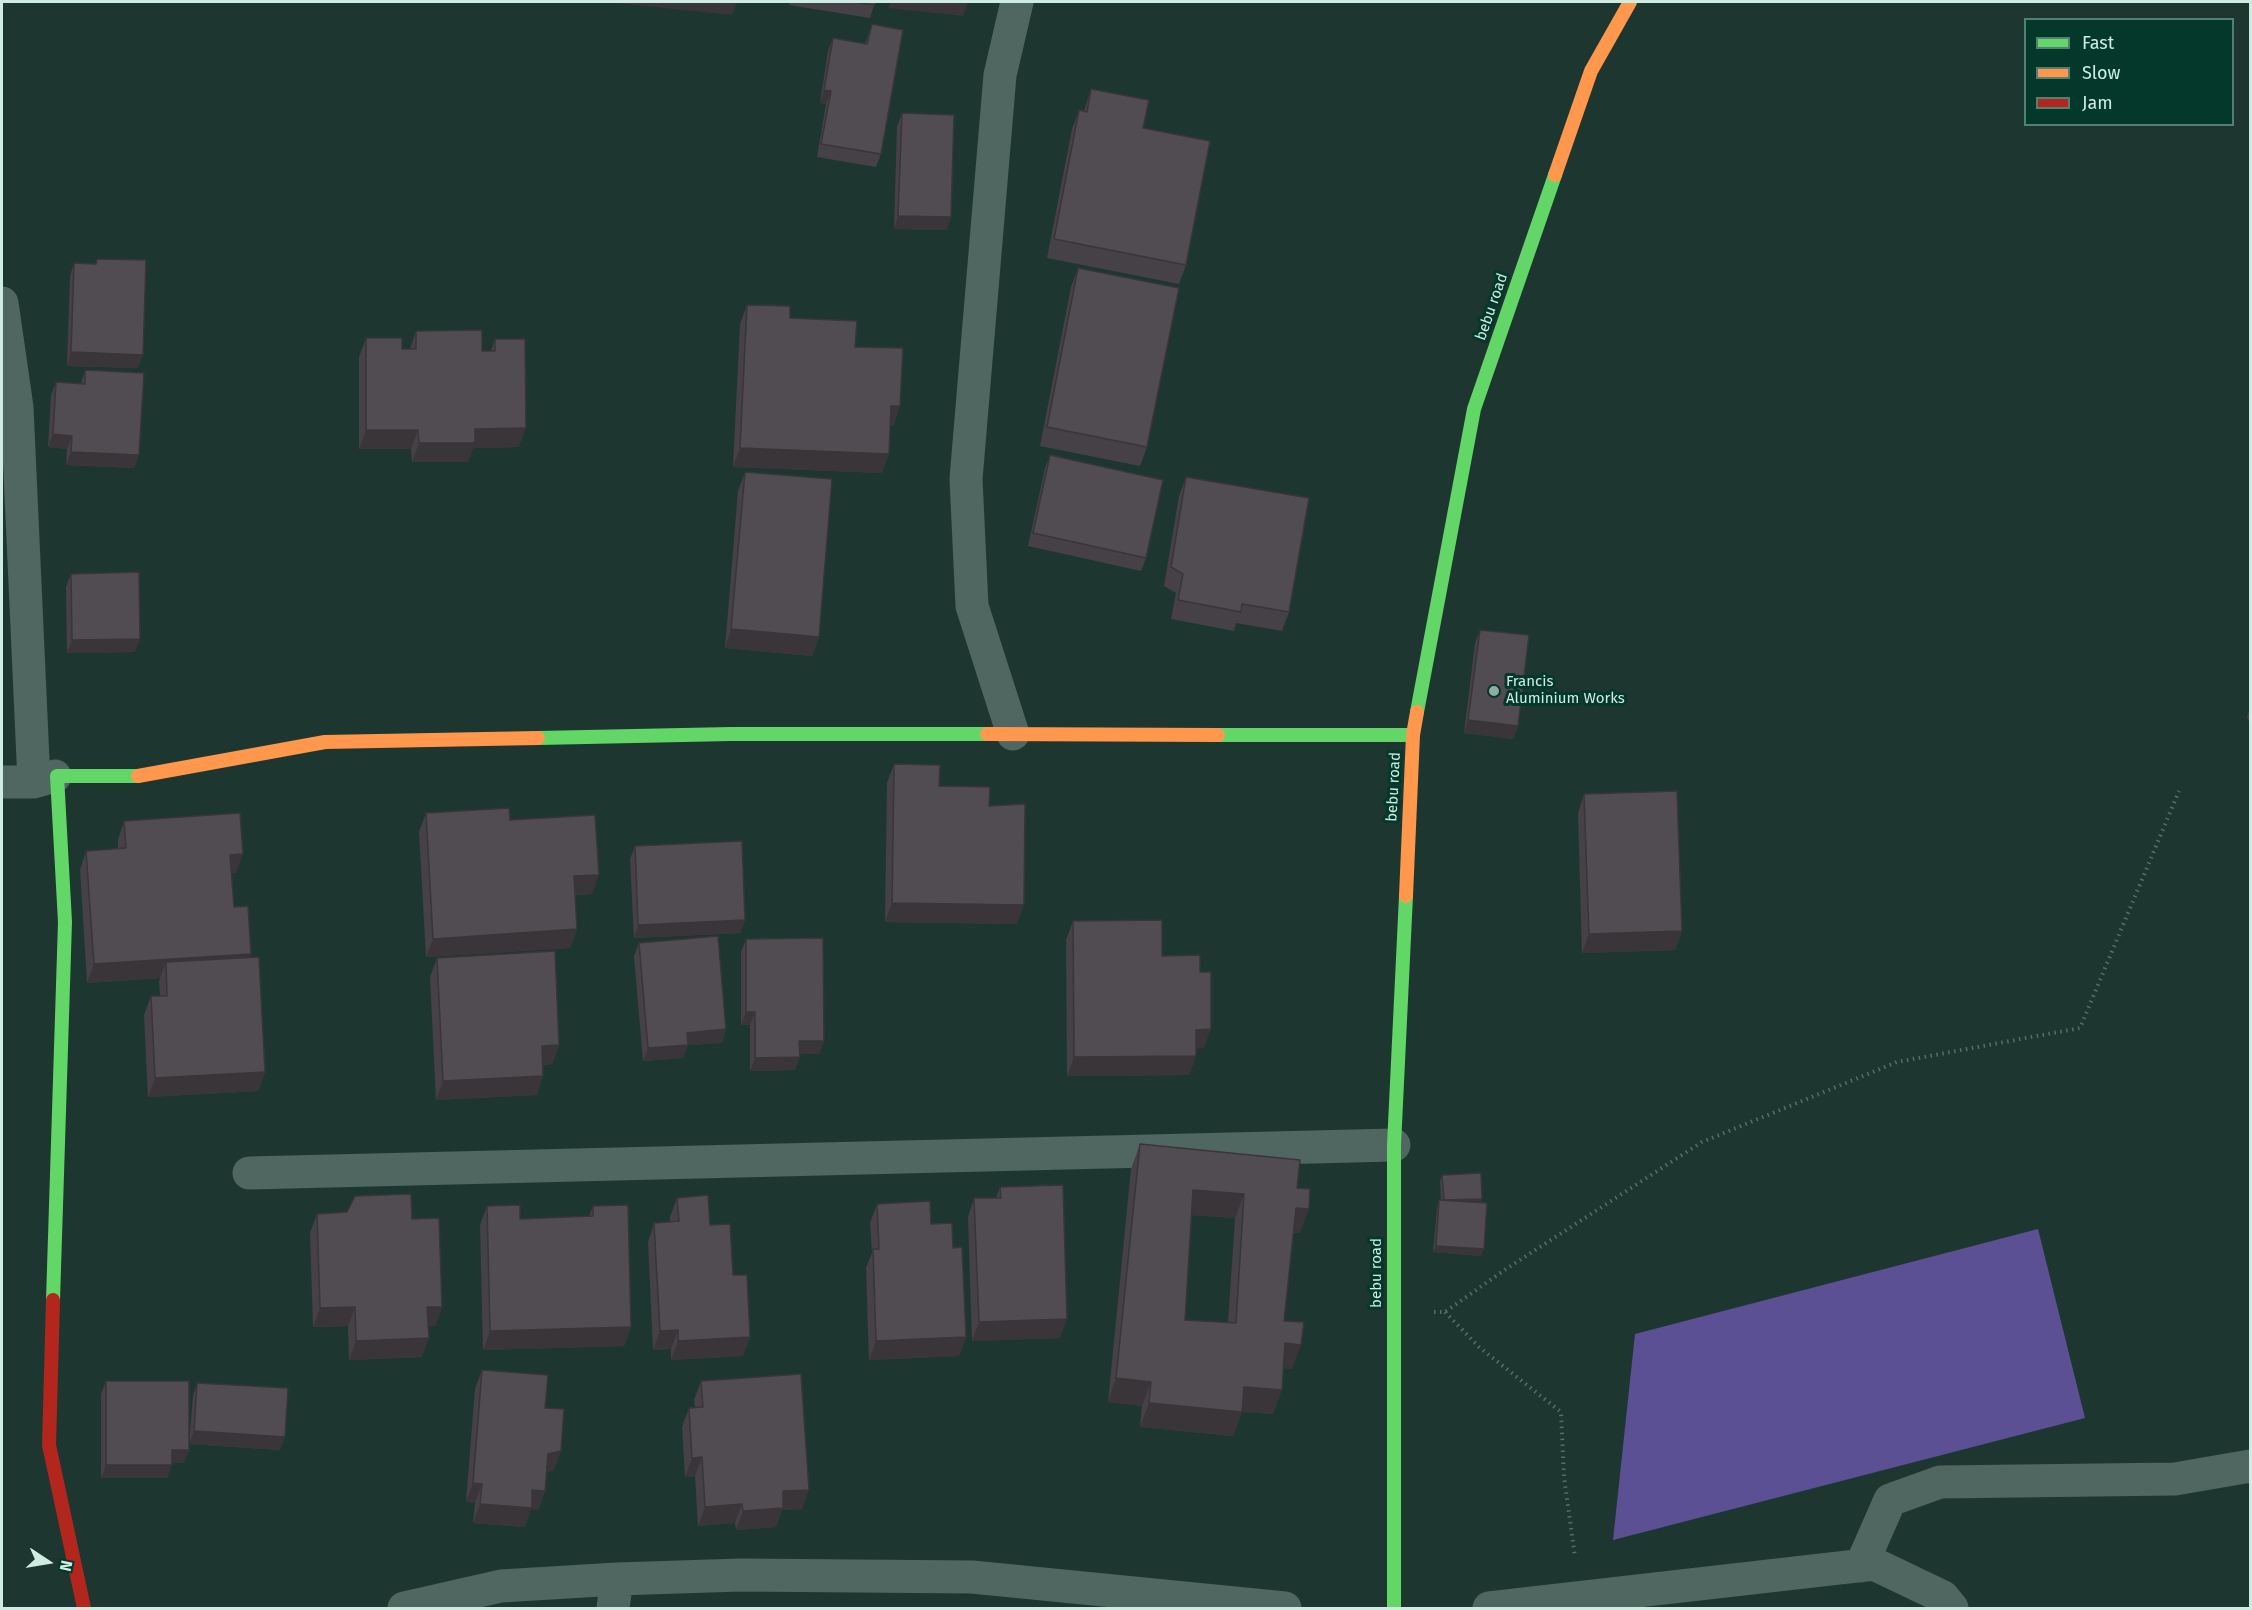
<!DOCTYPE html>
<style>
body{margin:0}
#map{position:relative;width:2252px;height:1610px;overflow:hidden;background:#1d3730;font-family:"Fira Sans",sans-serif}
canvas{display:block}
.frame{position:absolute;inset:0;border:3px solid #ceece1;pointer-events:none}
.legend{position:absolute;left:2024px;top:18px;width:210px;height:108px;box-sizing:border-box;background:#03382b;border:2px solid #548074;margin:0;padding:8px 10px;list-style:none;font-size:18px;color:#ceece1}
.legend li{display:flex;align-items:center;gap:12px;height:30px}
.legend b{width:30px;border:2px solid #548074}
.north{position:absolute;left:18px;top:1532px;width:60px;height:60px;-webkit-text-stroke:4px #03382b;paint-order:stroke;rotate:102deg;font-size:16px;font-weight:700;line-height:24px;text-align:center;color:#ceece1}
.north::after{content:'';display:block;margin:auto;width:21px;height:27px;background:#ceece1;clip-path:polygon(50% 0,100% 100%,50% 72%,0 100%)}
</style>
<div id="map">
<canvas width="2252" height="1610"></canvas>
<div class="frame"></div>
<ul class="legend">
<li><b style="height:8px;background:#63d668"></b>Fast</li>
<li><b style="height:8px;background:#ff974d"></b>Slow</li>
<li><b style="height:8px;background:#b3261e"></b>Jam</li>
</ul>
<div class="north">N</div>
</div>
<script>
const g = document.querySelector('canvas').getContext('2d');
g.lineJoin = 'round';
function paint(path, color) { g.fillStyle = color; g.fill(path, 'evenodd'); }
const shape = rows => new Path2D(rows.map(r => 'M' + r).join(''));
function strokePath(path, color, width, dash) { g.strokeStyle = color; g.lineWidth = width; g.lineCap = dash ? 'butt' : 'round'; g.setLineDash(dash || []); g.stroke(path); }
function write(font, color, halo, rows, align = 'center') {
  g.font = font + ' "Fira Sans",sans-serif'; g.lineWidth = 6; g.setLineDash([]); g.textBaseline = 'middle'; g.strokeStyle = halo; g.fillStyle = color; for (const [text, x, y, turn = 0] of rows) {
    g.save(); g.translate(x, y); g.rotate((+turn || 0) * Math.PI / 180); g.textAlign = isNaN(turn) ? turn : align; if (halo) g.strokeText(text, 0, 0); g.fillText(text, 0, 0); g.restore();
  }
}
paint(shape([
 [2038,1229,2085,1418,1613,1540,1635,1334]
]), '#5b5094');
strokePath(shape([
 [1434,1312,1445,1312,1503,1271,1702,1142,1897,1062,2080,1028,2179,791],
 [1445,1312,1479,1347,1561,1412,1564,1477,1575,1557]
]), '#586d66', 4, [1.5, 4.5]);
strokePath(shape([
 [2,303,17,407,34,782],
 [1013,734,972,606,966,479,1000,75,1017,2],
 [2,782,34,782,55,776],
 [249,1173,1394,1145],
 [1861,1566,1890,1500,1940,1482,2175,1479,2250,1466],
 [404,1608,501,1586,617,1579,741,1575,972,1577,1285,1608],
 [613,1608,617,1579],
 [1489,1608,1874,1564,1943,1597,1952,1608]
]), '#506660', 33);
strokePath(shape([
 [1417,712,1474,409,1555,175],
 [1218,735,1413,735],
 [538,738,731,734,987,734],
 [53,1300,65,922,57,776,138,776],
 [1394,1608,1394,1145,1406,896]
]), '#63d668', 14);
strokePath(shape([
 [1555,175,1591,71,1630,2],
 [987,734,1218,735],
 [138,776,325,742,538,738],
 [1406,896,1413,735,1417,712]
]), '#ff974d', 14);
strokePath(shape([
 [53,1300,49,1445,84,1608]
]), '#b3261e', 14);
paint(shape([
 [790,2,875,2,870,18,789,5],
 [872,24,881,154,876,167,817,157,826,104,820,103,828,51,833,38,865,44],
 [1091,89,1143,128,1186,265,1179,284,1047,258,1072,129,1079,110,1084,111],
 [902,113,947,230,894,229,897,127],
 [97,259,138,368,67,366,70,276,74,263,95,264],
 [1078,268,1147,447,1140,466,1040,446,1071,287],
 [747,305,790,318,855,347,894,425,890,425,882,473,733,467,740,324],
 [416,331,482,351,491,351,495,339,519,447,473,448,468,462,412,462,411,449,359,449,359,357,366,338,402,349,410,349],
 [85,370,139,455,134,468,66,465,67,449,48,447,51,395,56,382,81,384],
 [1050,455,1146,558,1141,571,1028,546,1045,468],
 [745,472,819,637,812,656,725,648,738,491],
 [1186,477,1289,612,1282,631,1236,623,1234,631,1171,619,1176,593,1164,586,1179,496],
 [71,574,135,652,67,653,66,587],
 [1480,630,1518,726,1513,739,1464,733,1475,643],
 [2250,708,2250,724,2247,717],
 [894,764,939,786,989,806,1017,924,885,922,887,783],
 [1584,794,1682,931,1675,950,1582,953,1578,813],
 [426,813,510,820,592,894,575,895,577,929,570,948,426,957,419,832],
 [124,821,236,873,232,873,234,907,251,954,249,958,265,1072,258,1091,148,1097,144,1015,151,996,160,996,159,981,160,978,87,983,80,870,86,851,118,848,118,840],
 [635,846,745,920,740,933,634,938,630,859],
 [1073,921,1162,956,1200,972,1204,1048,1196,1048,1196,1056,1189,1075,1067,1076,1066,940],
 [746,939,824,1041,819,1054,800,1054,795,1070,750,1071,750,1025,741,1025,741,952],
 [639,943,726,1029,722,1043,688,1045,683,1058,643,1061,634,956],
 [437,958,559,1045,552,1064,543,1065,537,1095,436,1100,430,977],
 [1140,1144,1297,1188,1300,1233,1293,1233,1284,1321,1292,1369,1283,1368,1273,1414,1242,1412,1233,1436,1140,1427,1142,1406,1108,1402,1131,1169],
 [1192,1215,1235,1218,1228,1323,1185,1320],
 [1442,1175,1480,1203,1481,1256,1433,1252,1437,1207,1439,1200,1441,1200,1440,1181],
 [1000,1187,1060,1338,972,1341,968,1217,974,1198,996,1198],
 [677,1198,710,1225,733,1275,743,1356,671,1360,671,1349,653,1350,648,1242,654,1223,670,1222,670,1217],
 [877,1204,931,1224,953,1248,966,1337,959,1356,869,1360,866,1268,872,1253,870,1223],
 [487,1206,520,1219,589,1216,593,1206,631,1327,624,1346,483,1350,480,1225],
 [347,1212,412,1219,442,1307,435,1326,428,1326,422,1357,349,1360,348,1326,313,1327,310,1233,317,1214],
 [482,1370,545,1408,554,1470,547,1472,545,1491,538,1510,531,1509,525,1527,473,1523,475,1503,466,1502,475,1389],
 [106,1381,184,1463,172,1463,167,1478,101,1478,101,1394],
 [701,1381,802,1509,782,1510,776,1527,736,1530,735,1523,698,1526,695,1476,685,1477,682,1427,689,1408,695,1407,694,1400],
 [197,1383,280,1450,189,1444,193,1396]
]), '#464147');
paint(shape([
 [617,2,737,2,732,15,616,3],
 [891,2,955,2,968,3,963,16,888,8],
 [824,90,831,91,826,104,820,103],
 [898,216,951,217,947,230,894,229],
 [71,352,143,355,138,368,67,366],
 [891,406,900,406,894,425,884,425],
 [526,428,519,447,473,448,468,462,412,462,419,443,475,429],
 [366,430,418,430,411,449,359,449],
 [53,434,72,436,67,449,48,447],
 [740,448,889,454,882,473,733,467],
 [71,452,139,455,134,468,66,465],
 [731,629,819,637,812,656,725,648],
 [140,639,135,652,67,653,72,640],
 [1468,720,1518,726,1513,739,1464,733],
 [243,854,236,873,223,874,230,855],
 [599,875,592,894,567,895,574,876],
 [892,903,1024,905,1017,924,885,922],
 [745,920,740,933,634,938,638,925],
 [577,929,570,948,426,957,433,939],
 [1682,931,1675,950,1582,953,1589,934],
 [251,954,244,973,166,962,160,978,87,983,94,964],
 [746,1012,755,1012,750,1025,741,1025],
 [726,1029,722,1043,688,1045,683,1058,643,1061,648,1048,687,1033],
 [1211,1029,1204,1048,1189,1049,1196,1030],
 [799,1041,824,1041,819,1054,794,1054],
 [559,1045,552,1064,535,1065,542,1046],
 [1196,1056,1189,1075,1067,1076,1074,1057],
 [800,1057,795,1070,750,1071,755,1058],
 [265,1072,258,1091,148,1097,155,1078],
 [543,1076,537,1095,436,1100,443,1081],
 [1193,1190,1244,1194,1235,1218,1184,1215],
 [1482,1199,1480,1205,1442,1206,1444,1200],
 [1296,1208,1309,1209,1300,1233,1287,1232],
 [1436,1246,1484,1249,1481,1256,1433,1252],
 [355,1307,348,1326,313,1327,320,1308],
 [427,1307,442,1307,435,1326,420,1326],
 [1067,1319,1060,1338,972,1341,979,1322],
 [631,1327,624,1346,483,1350,490,1331],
 [678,1330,671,1349,653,1350,660,1331],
 [750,1337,743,1356,671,1360,678,1341],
 [966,1337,959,1356,869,1360,876,1341],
 [429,1338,422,1357,349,1360,356,1341],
 [1285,1343,1301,1345,1292,1369,1277,1367],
 [1116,1378,1151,1382,1142,1406,1108,1402],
 [1244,1387,1282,1390,1273,1414,1242,1412,1233,1436,1140,1427,1149,1403],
 [194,1431,285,1437,280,1450,189,1444],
 [172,1450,189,1450,184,1463,167,1463],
 [561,1451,554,1470,541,1473,548,1454],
 [702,1457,695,1476,685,1477,692,1458],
 [106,1465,172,1465,167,1478,101,1478],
 [473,1483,482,1484,475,1503,466,1502],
 [532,1490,545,1491,538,1510,531,1509,525,1527,473,1523,480,1504],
 [809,1490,802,1509,782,1510,776,1527,736,1530,743,1511,783,1491],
 [742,1504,735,1523,698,1526,705,1507]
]), '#393539');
const building = shape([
 [855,2,875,2,875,5,855,2],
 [872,24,903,30,881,154,821,144,831,91,824,90,833,38,867,44,872,24],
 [1091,89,1149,100,1143,128,1210,141,1186,265,1054,239,1079,110,1087,112,1091,89],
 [902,113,954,115,951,217,898,216,902,113],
 [97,259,146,260,143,355,71,352,74,263,96,264,97,259],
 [1078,268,1179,288,1147,447,1047,427,1078,268],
 [747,305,790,306,790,318,857,321,855,347,903,348,900,406,891,406,889,454,740,448,747,305],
 [482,330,482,351,495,351,495,339,525,339,526,428,475,429,475,443,419,443,418,430,366,430,366,338,402,338,402,349,416,349,416,331,482,330],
 [85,370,144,373,139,455,71,452,72,436,53,434,56,382,85,384,85,370],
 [1050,455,1163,480,1146,558,1033,533,1050,455],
 [745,472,832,479,819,637,731,629,745,472],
 [1186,477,1309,498,1289,612,1242,604,1241,612,1178,600,1183,574,1171,567,1186,477],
 [139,572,140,639,72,640,71,574,139,572],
 [1480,630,1529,635,1518,726,1468,720,1480,630],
 [894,764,940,765,939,786,990,787,989,806,1025,804,1024,905,892,903,894,764],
 [1677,791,1682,931,1589,934,1584,794,1677,791],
 [509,808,510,820,595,815,599,875,574,876,577,929,433,939,426,813,509,808],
 [240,813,243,854,230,855,234,907,248,906,251,954,94,964,86,851,126,848,124,821,240,813],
 [742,841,745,920,638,925,635,846,742,841],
 [1162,920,1162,956,1200,955,1200,972,1211,972,1211,1029,1196,1030,1196,1056,1074,1057,1073,921,1162,920],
 [718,936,726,1029,687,1033,688,1045,648,1048,639,943,718,936],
 [823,938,824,1041,799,1041,800,1057,755,1058,755,1012,746,1012,746,939,823,938],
 [555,951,559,1045,542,1046,543,1076,443,1081,437,958,555,951],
 [259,957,265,1072,155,1078,151,996,167,996,166,962,259,957],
 [1140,1144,1300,1160,1297,1188,1310,1189,1309,1209,1296,1208,1284,1321,1304,1322,1301,1345,1285,1343,1282,1390,1244,1387,1242,1412,1149,1403,1151,1382,1116,1378,1140,1144],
 [1193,1190,1244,1194,1236,1323,1185,1320,1193,1190],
 [1481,1173,1482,1199,1444,1200,1442,1175,1481,1173],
 [1063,1185,1067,1319,979,1322,974,1198,1001,1198,1000,1187,1063,1185],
 [411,1194,412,1219,439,1218,442,1307,427,1307,429,1338,356,1341,355,1307,320,1308,317,1214,347,1212,355,1196,411,1194],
 [708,1195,710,1225,730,1224,733,1275,747,1275,750,1337,678,1341,678,1330,660,1331,654,1223,679,1221,677,1198,708,1195],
 [1439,1200,1487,1203,1484,1249,1436,1246,1439,1200],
 [930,1201,931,1224,952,1223,953,1248,962,1247,966,1337,876,1341,873,1249,879,1249,877,1204,930,1201],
 [520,1205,520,1219,593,1216,593,1206,628,1205,631,1327,490,1331,487,1206,520,1205],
 [482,1370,548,1375,545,1408,564,1409,561,1451,548,1454,545,1491,532,1490,532,1508,480,1504,482,1484,473,1483,482,1370],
 [801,1374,809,1490,783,1491,783,1508,743,1511,742,1504,705,1507,702,1457,692,1458,689,1408,703,1407,701,1381,801,1374],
 [106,1381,189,1381,189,1450,172,1450,172,1465,106,1465,106,1381],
 [197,1383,288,1388,285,1437,194,1431,197,1383]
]);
paint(building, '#514c52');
strokePath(building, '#393539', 1.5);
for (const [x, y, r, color] of [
 [1494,691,6,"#90ada3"]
]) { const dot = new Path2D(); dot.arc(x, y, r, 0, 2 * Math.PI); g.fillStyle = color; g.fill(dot); strokePath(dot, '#03382b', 2); }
write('15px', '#ceece1', '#03382b', [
 ["bebu road",1492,307,-71],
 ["bebu road",1394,787,-87],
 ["bebu road",1377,1273,-90]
]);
write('15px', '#ceece1', '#03382b', [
 ["Francis",1506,682],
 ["Aluminium Works",1506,699]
], 'left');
</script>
